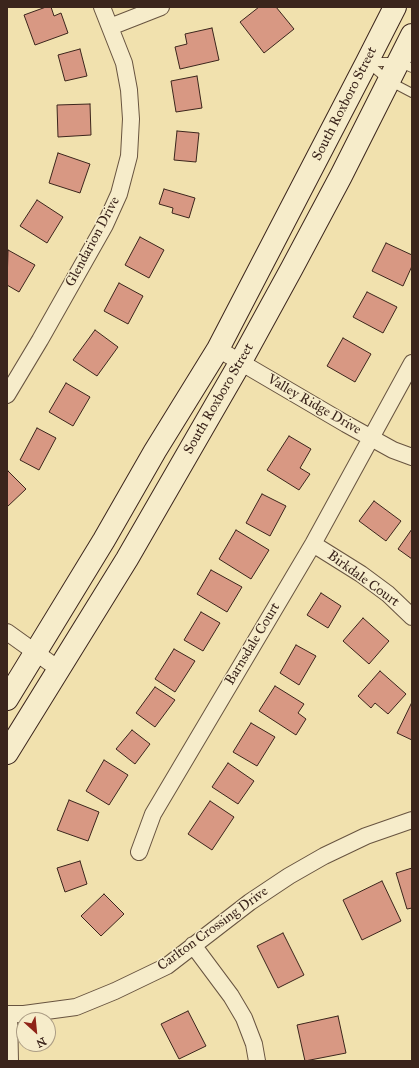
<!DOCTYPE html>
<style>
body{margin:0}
#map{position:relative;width:419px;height:1068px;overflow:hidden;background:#f1e1ae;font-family:"IM FELL Great Primer",serif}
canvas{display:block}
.frame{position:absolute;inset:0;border:8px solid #3b251c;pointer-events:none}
.north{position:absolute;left:16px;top:1012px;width:40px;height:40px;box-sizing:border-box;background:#f6ecca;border:1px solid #ab9c84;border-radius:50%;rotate:153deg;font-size:11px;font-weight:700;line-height:16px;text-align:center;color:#3b251c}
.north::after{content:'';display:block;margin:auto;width:14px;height:18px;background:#8f2418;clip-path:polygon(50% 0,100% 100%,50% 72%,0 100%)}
</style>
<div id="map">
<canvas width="419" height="1068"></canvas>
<div class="frame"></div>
<div class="north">N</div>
</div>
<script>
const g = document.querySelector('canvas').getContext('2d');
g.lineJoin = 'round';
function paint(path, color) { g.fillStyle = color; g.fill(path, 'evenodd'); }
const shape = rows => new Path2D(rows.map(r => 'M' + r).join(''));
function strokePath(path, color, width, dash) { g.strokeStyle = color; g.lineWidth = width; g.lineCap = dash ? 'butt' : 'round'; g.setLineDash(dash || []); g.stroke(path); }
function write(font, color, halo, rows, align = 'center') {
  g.font = font + ' "IM FELL Great Primer",serif'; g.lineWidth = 3; g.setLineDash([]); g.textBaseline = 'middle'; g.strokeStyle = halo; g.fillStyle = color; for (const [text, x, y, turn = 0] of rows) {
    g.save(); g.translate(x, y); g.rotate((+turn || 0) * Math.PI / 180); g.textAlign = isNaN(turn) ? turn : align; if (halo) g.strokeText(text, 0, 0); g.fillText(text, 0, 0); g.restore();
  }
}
const building = shape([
 [46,7,51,7,54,16,61,13,68,33,35,45,24,15,46,7],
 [259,7,276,7,294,29,264,53,240,22,259,7],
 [212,28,219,60,180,69,175,47,187,44,185,34,212,28],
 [80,49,87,76,65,81,58,55,80,49],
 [197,76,202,108,176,112,171,81,197,76],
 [90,104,91,135,58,137,57,105,90,104],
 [177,131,199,133,196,162,174,160,177,131],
 [58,153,90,164,80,193,49,183,58,153],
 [164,189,195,198,189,218,172,213,173,208,159,204,164,189],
 [37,200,63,217,47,243,20,226,37,200],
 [140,237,164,250,149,278,125,265,140,237],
 [386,243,412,255,412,266,403,286,372,271,386,243],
 [8,250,35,265,19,292,7,285,8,250],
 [119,283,143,296,128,324,104,311,119,283],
 [367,292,397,307,383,333,353,317,367,292],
 [95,330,118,347,97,376,73,360,95,330],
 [343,338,371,354,355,382,327,366,343,338],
 [66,383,90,397,73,426,49,412,66,383],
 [37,428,56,438,39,470,20,460,37,428],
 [289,436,311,449,300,468,310,474,299,490,267,470,289,436],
 [8,471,26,489,7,507,7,473,8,471],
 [262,494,286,506,270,536,246,523,262,494],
 [374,501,401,521,386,541,359,521,374,501],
 [412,529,412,559,398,549,412,529],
 [236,530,269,550,251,579,219,559,236,530],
 [211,570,242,587,227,612,197,594,211,570],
 [321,593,341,606,328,628,307,615,321,593],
 [201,612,220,623,203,651,184,640,201,612],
 [363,618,389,641,369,664,343,641,363,618],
 [296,645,316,656,299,685,280,673,296,645],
 [174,649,195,661,175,692,155,679,174,649],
 [380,671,406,694,388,714,375,703,371,708,358,696,380,671],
 [275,686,304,704,298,713,306,719,296,735,259,711,275,686],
 [155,687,175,700,155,727,136,713,155,687],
 [412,702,412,740,397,733,412,702],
 [251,723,275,737,257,766,233,752,251,723],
 [132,730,150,744,135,764,116,749,132,730],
 [104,760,128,775,109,805,86,791,104,760],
 [228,763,254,781,238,804,212,787,228,763],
 [69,800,99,812,88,841,57,830,69,800],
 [210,801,234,817,212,850,188,834,210,801],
 [80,861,87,884,65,892,57,868,80,861],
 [412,868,412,908,407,909,396,873,412,868],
 [382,881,401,921,362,940,343,900,382,881],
 [104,894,124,914,101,936,81,916,104,894],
 [283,933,304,975,278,988,257,946,283,933],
 [188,1011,206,1046,179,1059,161,1024,188,1011],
 [338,1016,346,1053,305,1061,297,1025,338,1016]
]);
paint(building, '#d89883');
strokePath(building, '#3b251c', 1);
const lane = shape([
 [368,62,398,62,412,68],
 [368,63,389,81,412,93]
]);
const street = shape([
 [110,27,161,7],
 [218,349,346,424,393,450,412,457],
 [7,395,40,340,105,225,119,194,129,156,131,119,129,90,124,63,102,7],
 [313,544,361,574,388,594,412,617],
 [7,632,60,670],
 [139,852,153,814,313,544,412,363],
 [193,945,231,996,244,1018,254,1044,257,1061],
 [7,1014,24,1014,76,1007,115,991,167,966,250,902,289,876,324,856,366,836,412,820],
 [9,1014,10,1061]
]);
const secondary = shape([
 [7,699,104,540,155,451,218,349,367,62,395,7],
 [7,753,127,559,240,363,292,268,341,176,412,35]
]);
strokePath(lane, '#685440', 10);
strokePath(street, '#685440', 18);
strokePath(secondary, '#3b251c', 24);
strokePath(lane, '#f6ecca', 8);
strokePath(street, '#f6ecca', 16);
strokePath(secondary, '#f6ecca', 22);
write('14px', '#3b251c', '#f6ecca', [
 ["South Roxboro Street",345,104,-63],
 ["Glendarion Drive",93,242,-62],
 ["South Roxboro Street",219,399,-60],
 ["Valley Ridge Drive",314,405,30],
 ["Birkdale Court",363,579,36],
 ["Barnsdale Court",253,644,-59],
 ["Carlton Crossing Drive",213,929,-36]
]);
</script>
